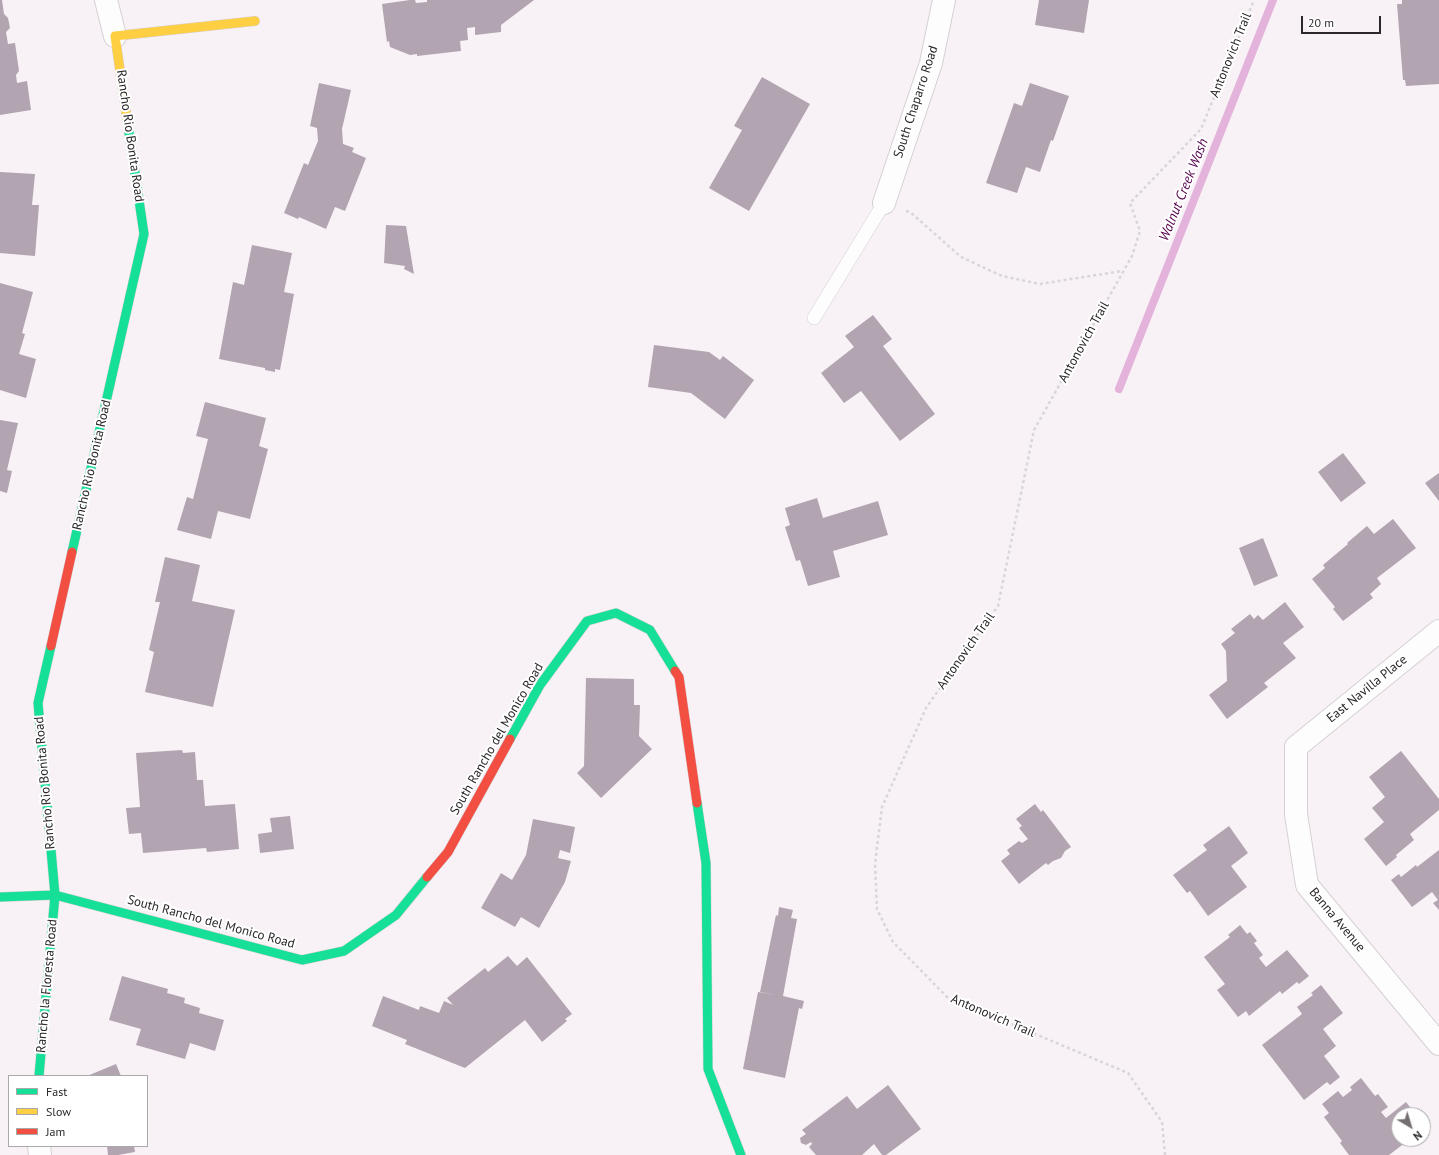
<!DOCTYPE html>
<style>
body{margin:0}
#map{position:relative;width:1439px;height:1155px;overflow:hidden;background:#f8f2f7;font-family:"PT Sans",sans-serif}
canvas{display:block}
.legend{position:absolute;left:8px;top:1075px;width:140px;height:72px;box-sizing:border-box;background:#fff;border:1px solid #aaa9aa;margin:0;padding:5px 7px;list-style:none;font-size:12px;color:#2b272a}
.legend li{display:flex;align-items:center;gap:8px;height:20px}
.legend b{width:20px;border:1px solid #aaa9aa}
.north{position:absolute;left:1391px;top:1107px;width:40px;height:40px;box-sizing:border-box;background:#fff;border:1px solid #aaa9aa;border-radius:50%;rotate:142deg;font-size:11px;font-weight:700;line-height:16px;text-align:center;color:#2b272a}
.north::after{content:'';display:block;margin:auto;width:14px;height:18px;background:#736e72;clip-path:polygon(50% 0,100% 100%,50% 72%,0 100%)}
.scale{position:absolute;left:1301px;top:16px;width:80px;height:18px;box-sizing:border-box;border:2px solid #2b272a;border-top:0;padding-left:5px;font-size:12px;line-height:14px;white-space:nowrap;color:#2b272a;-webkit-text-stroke:3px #fff;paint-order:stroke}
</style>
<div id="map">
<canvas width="1439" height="1155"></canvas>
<ul class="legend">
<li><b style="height:5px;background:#16e098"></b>Fast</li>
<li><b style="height:5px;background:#ffcf43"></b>Slow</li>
<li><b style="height:5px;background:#f24e42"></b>Jam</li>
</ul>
<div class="north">N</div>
<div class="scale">20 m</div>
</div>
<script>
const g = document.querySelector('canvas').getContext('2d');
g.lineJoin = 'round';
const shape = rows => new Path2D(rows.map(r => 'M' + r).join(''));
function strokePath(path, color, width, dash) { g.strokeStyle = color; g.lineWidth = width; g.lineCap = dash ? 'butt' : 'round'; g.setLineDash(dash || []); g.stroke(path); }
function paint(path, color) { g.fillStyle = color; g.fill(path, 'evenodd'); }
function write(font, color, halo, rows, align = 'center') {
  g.font = font + ' "PT Sans",sans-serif'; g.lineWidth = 4; g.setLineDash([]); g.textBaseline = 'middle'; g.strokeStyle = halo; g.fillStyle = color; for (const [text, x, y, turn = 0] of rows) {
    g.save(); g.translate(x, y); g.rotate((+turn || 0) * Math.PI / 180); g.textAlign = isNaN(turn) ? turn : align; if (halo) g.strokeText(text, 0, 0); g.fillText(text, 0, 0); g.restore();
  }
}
strokePath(shape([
 [1119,389,1273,0]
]), '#e4b3db', 8);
paint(shape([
 [0,0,2,0,4,14,8,18,10,28,6,32,8,44,15,43,19,71,16,75,17,83,27,81,31,110,0,115],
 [410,0,415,0,416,3,427,2,427,0,534,0,501,25,501,32,475,35,475,27,467,28,468,40,460,41,461,51,417,56,417,54,410,55,390,47,389,41,387,42,382,4],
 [1039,0,1089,0,1084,33,1035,25],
 [1402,0,1439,0,1439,84,1406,86,1405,80,1403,80,1397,4,1402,4],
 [762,77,810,104,749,211,709,188,742,130,734,126],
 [319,83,351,90,342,129,343,144,354,148,352,152,366,158,345,211,335,207,326,229,299,217,298,219,284,213,304,163,308,165,318,141,317,128,310,126],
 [1030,83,1069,96,1053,141,1051,140,1040,172,1026,167,1017,193,986,183,1014,103,1022,106],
 [0,172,35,174,32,205,39,205,35,256,0,253],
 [386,225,406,226,414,274,404,269,405,266,384,263],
 [252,245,292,253,284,292,294,294,280,370,275,369,275,372,265,370,265,368,219,359,233,282,244,285],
 [0,283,33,292,22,333,25,334,19,354,36,359,26,398,0,390],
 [873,315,892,339,883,346,935,414,900,441,861,391,844,403,821,373,854,347,845,336],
 [654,345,709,352,720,360,723,356,754,380,725,419,691,393,648,387],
 [205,402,266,418,259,446,268,449,250,519,218,511,211,539,177,530,187,497,193,499,208,439,196,436],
 [0,420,18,423,7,470,12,471,7,493,0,491],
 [1343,453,1366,483,1341,502,1318,472],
 [1439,473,1439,501,1425,483],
 [817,498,823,518,878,501,888,535,833,551,840,577,808,586,800,560,796,561,785,527,790,525,785,508],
 [1393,519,1416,548,1377,578,1381,584,1370,594,1373,598,1343,621,1333,609,1335,607,1312,579,1325,568,1323,565,1348,544,1347,543,1367,526,1374,534],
 [1263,538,1278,576,1254,586,1239,548],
 [165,557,200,565,192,601,235,610,213,707,145,692,154,652,149,650,160,602,155,602],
 [1285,602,1304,627,1283,643,1296,658,1264,683,1268,687,1227,719,1209,695,1227,681,1226,651,1221,644,1235,633,1231,629,1250,614,1254,619,1258,615,1263,620],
 [586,678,634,679,634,705,640,705,639,736,652,749,601,798,577,773,584,766],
 [182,750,183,753,195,752,197,780,203,780,205,806,235,804,239,849,207,852,206,848,143,853,141,833,129,834,126,808,140,807,136,753],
 [1401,751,1439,799,1439,810,1410,834,1414,840,1396,855,1397,857,1386,866,1364,839,1384,822,1372,808,1385,797,1369,777],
 [1035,804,1041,812,1043,810,1071,847,1065,851,1061,858,1053,861,1048,865,1046,863,1019,884,1001,861,1010,854,1007,850,1019,841,1022,843,1028,839,1019,828,1022,826,1016,819],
 [290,816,294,849,260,853,258,834,272,832,270,818],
 [533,819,575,827,570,853,560,850,558,858,571,861,565,882,539,928,521,917,515,927,481,908,501,873,512,880,526,855],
 [1229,826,1248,853,1231,866,1247,887,1208,916,1190,891,1187,893,1173,875,1207,850,1203,845],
 [1439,850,1439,910,1433,903,1438,900,1432,892,1412,907,1391,880,1399,874,1401,877,1416,865,1417,867],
 [779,907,793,910,791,918,797,919,783,996,804,1001,802,1009,799,1008,785,1078,743,1069,758,992,777,995,760,992,776,915,778,916],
 [1240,925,1247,934,1250,932,1257,941,1254,943,1263,955,1259,958,1266,967,1287,950,1309,976,1299,984,1297,982,1282,994,1280,991,1249,1016,1246,1011,1238,1017,1217,990,1225,984,1204,957,1230,937,1228,935],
 [508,956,517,966,527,957,572,1014,565,1019,567,1021,542,1042,525,1020,465,1068,405,1044,407,1040,372,1026,383,996,419,1010,420,1006,439,1013,444,1001,453,1005,447,998,485,968,488,972],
 [122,976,168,989,167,993,185,998,184,1003,200,1008,199,1013,224,1020,215,1051,190,1043,185,1059,136,1045,141,1029,109,1020],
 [1321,985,1343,1013,1323,1029,1336,1046,1324,1056,1340,1077,1330,1085,1327,1082,1304,1100,1262,1045,1302,1014,1297,1007,1313,995,1311,993],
 [116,1064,121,1076,87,1076],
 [1361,1078,1375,1096,1378,1094,1388,1107,1381,1112,1386,1118,1406,1102,1416,1115,1399,1115,1399,1139,1410,1139,1389,1155,1349,1155,1340,1143,1342,1141,1324,1117,1329,1113,1322,1104,1338,1091,1343,1097,1352,1090,1350,1087],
 [888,1085,921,1129,886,1155,882,1155,874,1144,862,1155,816,1155,809,1147,812,1144,811,1142,806,1145,801,1143,800,1138,806,1134,802,1130,847,1096,857,1109],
 [107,1146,134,1146,135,1152,118,1155,108,1155]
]), '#b2a4b0');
const lane = shape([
 [814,318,884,203]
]);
const street = shape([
 [106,0,115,36],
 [884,203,931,63,944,0],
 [1439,631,1296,747,1296,814,1307,885,1439,1044],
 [39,1146,40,1155]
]);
const fast = shape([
 [72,552,144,234,127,119],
 [510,739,540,685,587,621,616,613,650,630,675,671],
 [697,803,706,863,708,1069,741,1155],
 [0,897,55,895,302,960,344,951,396,915,427,877],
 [39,1076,55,895,38,703,51,646]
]);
const slow = shape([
 [127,119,115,36,255,21]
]);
const jam = shape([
 [51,646,72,552],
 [675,671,679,677,697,803],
 [427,877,448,852,510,739]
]);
strokePath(lane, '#d5d0d4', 14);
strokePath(street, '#d5d0d4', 24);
strokePath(fast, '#d5d0d4', 10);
strokePath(slow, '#d5d0d4', 10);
strokePath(jam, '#d5d0d4', 10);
strokePath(shape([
 [906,211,910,212,961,257,1002,276,1040,284,1122,271],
 [1165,1155,1162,1122,1128,1073,947,997,893,942,877,909,875,864,882,807,926,708,998,606,1034,430,1132,256,1140,231,1130,203,1201,129,1254,0]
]), '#d8d6d8', 2.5, [3, 3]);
strokePath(lane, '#fefdfe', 13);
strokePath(street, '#fefdfe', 22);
strokePath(fast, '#16e098', 9);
strokePath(slow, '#ffcf43', 9);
strokePath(jam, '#f24e42', 9);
write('13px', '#2b272a', '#fff', [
 ["Antonovich Trail",1231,55,-68],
 ["South Chaparro Road",916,102,-72],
 ["Rancho Rio Bonita Road",130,136,82],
 ["Antonovich Trail",1084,342,-61],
 ["Rancho Rio Bonita Road",92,465,-77],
 ["Antonovich Trail",966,651,-55],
 ["East Navilla Place",1367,689,-39],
 ["South Rancho del Monico Road",497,739,-60],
 ["Rancho Rio Bonita Road",45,783,-95],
 ["Banna Avenue",1337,920,50],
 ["South Rancho del Monico Road",211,922,15],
 ["Rancho la Floresta Road",47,986,-85],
 ["Antonovich Trail",993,1016,23]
]);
write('italic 14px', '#54014c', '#fff', [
 ["Walnut Creek Wash",1184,190,-68]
]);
</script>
